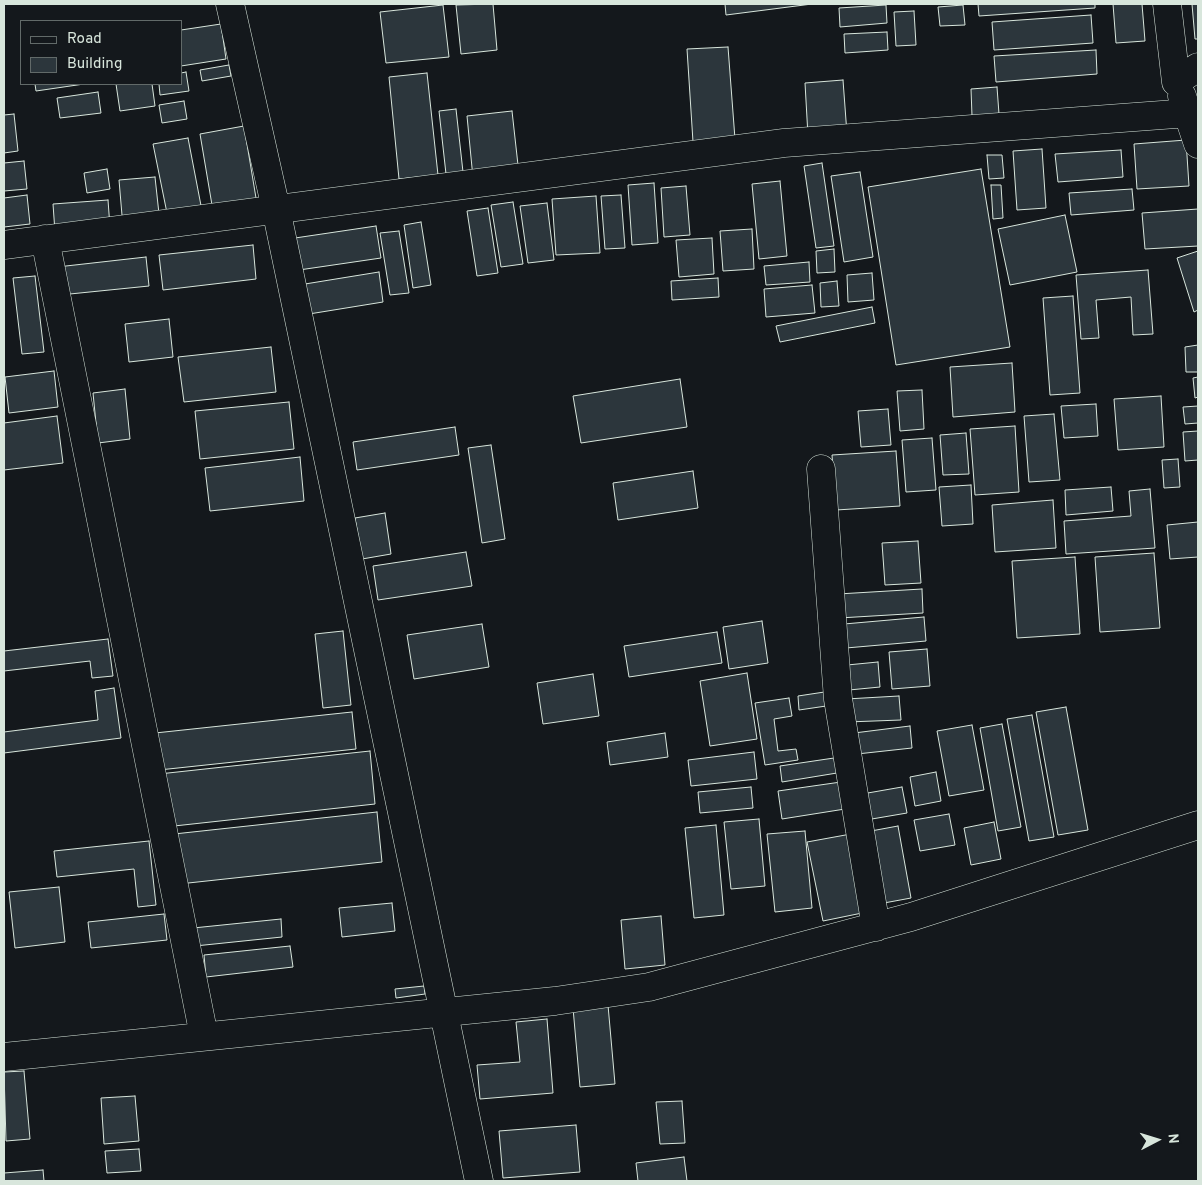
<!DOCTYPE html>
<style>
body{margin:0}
#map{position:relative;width:1202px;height:1185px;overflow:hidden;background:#14181c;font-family:Overpass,sans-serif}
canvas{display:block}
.frame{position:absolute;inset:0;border:5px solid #d8e6dc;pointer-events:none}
.legend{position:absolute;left:20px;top:20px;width:162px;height:65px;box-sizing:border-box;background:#14181c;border:1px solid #626a69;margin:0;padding:6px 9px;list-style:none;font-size:15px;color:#d8e6dc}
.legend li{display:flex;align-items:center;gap:10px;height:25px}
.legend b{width:25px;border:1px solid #626a69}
.north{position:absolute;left:1132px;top:1115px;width:50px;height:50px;-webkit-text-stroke:4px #14181c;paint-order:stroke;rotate:85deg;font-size:14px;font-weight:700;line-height:20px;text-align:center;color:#d8e6dc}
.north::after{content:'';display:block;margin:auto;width:18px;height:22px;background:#d8e6dc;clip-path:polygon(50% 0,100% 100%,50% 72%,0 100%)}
</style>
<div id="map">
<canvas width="1202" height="1185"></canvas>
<div class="frame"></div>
<ul class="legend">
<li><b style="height:6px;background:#14181c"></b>Road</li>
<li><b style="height:14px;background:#2c363c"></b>Building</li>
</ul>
<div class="north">N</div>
</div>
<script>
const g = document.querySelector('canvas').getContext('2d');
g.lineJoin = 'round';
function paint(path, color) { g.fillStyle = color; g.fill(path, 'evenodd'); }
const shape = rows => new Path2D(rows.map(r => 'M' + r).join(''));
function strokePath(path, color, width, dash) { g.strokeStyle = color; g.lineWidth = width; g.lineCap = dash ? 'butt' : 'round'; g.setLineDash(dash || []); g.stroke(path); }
const building = shape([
 [493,4,497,50,461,54,456,5,493,4],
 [725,4,812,4,726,15,725,4],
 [978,4,1095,4,1095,8,979,16,978,4],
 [1113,4,1142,4,1145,41,1116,43,1113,4],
 [1192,4,1198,4,1198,39,1195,39,1192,4],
 [443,5,449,57,386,63,380,12,443,5],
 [886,5,887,23,840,27,839,8,886,5],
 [963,5,965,25,940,26,938,7,963,5],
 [914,11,916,45,896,46,894,12,914,11],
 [1091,15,1093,43,994,50,992,22,1091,15],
 [221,24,226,59,181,66,181,30,221,24],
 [887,32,888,50,845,53,844,34,887,32],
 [728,47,735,139,693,142,687,49,728,47],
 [1096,50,1097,74,996,82,994,56,1096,50],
 [229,65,231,76,202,81,200,70,229,65],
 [186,72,189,91,160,95,159,84,181,84,181,73,186,72],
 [427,73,438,175,399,179,389,77,427,73],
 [843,80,847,134,808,136,805,83,843,80],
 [35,84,84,84,36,91,35,84],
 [116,84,152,84,155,106,120,111,116,84],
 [997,87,999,114,972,116,971,89,997,87],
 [98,92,101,113,60,118,57,98,98,92],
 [184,101,187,119,162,123,159,105,184,101],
 [456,109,463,172,446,174,439,111,456,109],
 [512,111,519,174,473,178,467,116,512,111],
 [14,114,18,151,4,153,4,115,14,114],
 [244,126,257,204,213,211,200,134,244,126],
 [188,138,203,216,169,223,153,144,188,138],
 [1186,140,1189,186,1137,189,1134,144,1186,140],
 [1042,149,1046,208,1017,210,1013,151,1042,149],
 [1121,150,1123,177,1058,182,1055,154,1121,150],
 [987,155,1002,155,1004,178,989,179,987,155],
 [24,161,27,189,4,191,4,163,24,161],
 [822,163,834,246,816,248,804,166,822,163],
 [107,169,110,189,87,193,84,173,107,169],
 [981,169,1010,347,896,365,868,187,981,169],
 [860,172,873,257,844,262,831,176,860,172],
 [155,177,160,223,123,227,119,180,155,177],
 [780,181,787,256,759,259,752,184,780,181],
 [654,183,658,243,632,245,628,185,654,183],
 [991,185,1001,185,1003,218,993,219,991,185],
 [686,186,690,235,664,237,661,188,686,186],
 [1132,189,1134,210,1071,215,1069,193,1132,189],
 [27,195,30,224,4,227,4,198,27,195],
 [621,195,625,248,605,249,601,196,621,195],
 [596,196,600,253,556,255,552,199,596,196],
 [108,200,110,227,55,232,53,204,108,200],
 [513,202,523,264,501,267,491,205,513,202],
 [547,203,554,260,528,263,520,206,547,203],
 [488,208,498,273,477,276,467,211,488,208],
 [1198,209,1198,246,1145,249,1142,213,1198,209],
 [1065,215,1077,272,1010,285,998,229,1065,215],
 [421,222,431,285,413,288,404,225,421,222],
 [376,226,381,258,299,270,295,238,376,226],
 [752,229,754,269,723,271,720,231,752,229],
 [399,231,409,293,390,295,380,233,399,231],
 [712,238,714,274,679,277,676,240,712,238],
 [253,245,256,279,163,290,159,255,253,245],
 [834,249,835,272,817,273,816,251,834,249],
 [1198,251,1198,310,1194,312,1177,258,1198,251],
 [146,257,149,286,60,295,57,267,146,257],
 [809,262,810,282,766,285,764,266,809,262],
 [1148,270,1153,334,1133,335,1131,297,1096,300,1099,338,1081,339,1076,275,1148,270],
 [379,272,383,302,309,314,305,284,379,272],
 [872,273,874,300,848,302,847,275,872,273],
 [35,276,44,352,22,354,13,278,35,276],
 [718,278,719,297,672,300,671,281,718,278],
 [837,281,839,306,821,307,820,283,837,281],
 [812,285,815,313,766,317,764,289,812,285],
 [1073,296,1080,393,1050,395,1043,298,1073,296],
 [872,307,875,323,780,342,776,326,872,307],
 [169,319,173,357,129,362,125,324,169,319],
 [1198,345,1198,372,1186,372,1185,347,1198,345],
 [271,347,276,392,184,402,178,357,271,347],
 [1012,363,1015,412,953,417,950,367,1012,363],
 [54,371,58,407,9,413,5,377,54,371],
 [1198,377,1198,397,1195,398,1193,378,1198,377],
 [680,379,687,427,581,443,573,396,680,379],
 [125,389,130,439,98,443,93,393,125,389],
 [922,390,924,429,900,431,897,391,922,390],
 [1161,396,1164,447,1118,450,1114,399,1161,396],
 [289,402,294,449,200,459,195,411,289,402],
 [1096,404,1098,436,1064,438,1061,406,1096,404],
 [1198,406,1198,423,1185,424,1183,407,1198,406],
 [888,409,891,445,861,447,858,411,888,409],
 [1054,414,1060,480,1029,482,1024,416,1054,414],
 [57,416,63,463,4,470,4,423,57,416],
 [1015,426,1019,492,975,495,970,429,1015,426],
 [455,427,459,455,357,470,353,442,455,427],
 [1198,431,1198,460,1185,461,1183,432,1198,431],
 [966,433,969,474,943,475,940,435,966,433],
 [932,438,936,490,906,492,902,440,932,438],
 [491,445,505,539,482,543,468,448,491,445],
 [896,451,900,506,836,510,832,455,896,451],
 [300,457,304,501,210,511,205,468,300,457],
 [1178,459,1180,487,1164,488,1162,460,1178,459],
 [693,471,698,508,618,520,613,483,693,471],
 [971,485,973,524,942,526,939,487,971,485],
 [1111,487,1113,511,1066,515,1065,490,1111,487],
 [1150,489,1155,548,1066,554,1064,521,1131,516,1129,491,1150,489],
 [1053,500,1056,548,995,552,992,505,1053,500],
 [385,513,391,554,362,559,355,518,385,513],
 [1198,522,1198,557,1170,559,1167,525,1198,522],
 [918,541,921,583,885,585,882,543,918,541],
 [466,552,472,586,378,600,373,566,466,552],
 [1154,553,1160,628,1100,632,1095,557,1154,553],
 [1075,557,1080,634,1017,638,1012,561,1075,557],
 [922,589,923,613,839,618,838,594,922,589],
 [924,617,926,641,846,648,844,624,924,617],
 [762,621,768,663,729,669,723,627,762,621],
 [482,624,489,667,414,679,407,635,482,624],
 [343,631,351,705,323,708,315,634,343,631],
 [717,632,722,663,629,677,624,646,717,632],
 [108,639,113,676,92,678,90,661,4,671,4,651,108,639],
 [927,649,930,686,892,689,889,652,927,649],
 [878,662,880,687,849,690,847,665,878,662],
 [747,673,757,739,710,746,700,681,747,673],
 [593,674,599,716,543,724,537,683,593,674],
 [114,688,121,738,4,753,4,732,98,720,95,691,114,688],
 [831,691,833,705,799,710,798,696,831,691],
 [899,696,901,720,847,722,846,699,899,696],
 [789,698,792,716,774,719,778,751,796,749,798,760,765,765,755,703,789,698],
 [1066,707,1088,830,1058,835,1036,712,1066,707],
 [352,712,356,749,159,770,155,733,352,712],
 [1032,715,1054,837,1029,841,1007,719,1032,715],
 [1002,724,1021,827,998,831,980,728,1002,724],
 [972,725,984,790,949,796,937,731,972,725],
 [910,726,912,748,857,754,854,733,910,726],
 [665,733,668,757,610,765,607,742,665,733],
 [370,751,375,804,165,827,159,774,370,751],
 [754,752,757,779,691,786,688,760,754,752],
 [834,758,837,773,782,782,780,766,834,758],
 [936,772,941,801,915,806,910,777,936,772],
 [841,782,845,809,782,819,778,791,841,782],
 [751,787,753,808,700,813,698,792,751,787],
 [902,787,907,813,866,820,862,794,902,787],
 [377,812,382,862,179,884,174,834,377,812],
 [949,814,955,845,920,851,914,820,949,814],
 [759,819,765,886,731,889,724,822,759,819],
 [994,822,1001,859,971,865,964,828,994,822],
 [716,825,724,915,694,918,685,828,716,825],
 [898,826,911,898,884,903,871,831,898,826],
 [805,831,812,908,775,912,767,834,805,831],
 [851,834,867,912,823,921,807,842,851,834],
 [149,841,156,905,138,907,134,869,57,877,54,851,149,841],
 [59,887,65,942,15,948,9,892,59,887],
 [392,903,395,931,342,937,339,908,392,903],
 [164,914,167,940,91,948,88,922,164,914],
 [661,916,665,965,625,969,621,920,661,916],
 [281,919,282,937,195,946,193,928,281,919],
 [290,946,293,967,206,977,204,955,290,946],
 [424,986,425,994,396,998,395,989,424,986],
 [608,1005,615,1084,580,1087,573,1008,608,1005],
 [547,1019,553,1093,480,1099,477,1065,520,1062,516,1022,547,1019],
 [24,1071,30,1139,6,1141,4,1072,24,1071],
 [135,1096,139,1141,104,1144,101,1098,135,1096],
 [682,1101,685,1143,660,1144,656,1102,682,1101],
 [576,1125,580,1172,503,1178,499,1131,576,1125],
 [139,1149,141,1171,107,1173,105,1151,139,1149],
 [684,1157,687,1181,638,1181,636,1163,684,1157],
 [43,1170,44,1181,4,1181,4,1173,43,1170]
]);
paint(building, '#2c363c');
strokePath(building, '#d8e6dc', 1);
const street = shape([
 [230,4,276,209,479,1181],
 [1167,4,1176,82,1198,67],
 [1182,96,1198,144],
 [45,239,204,1036],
 [4,245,784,143,1189,113],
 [821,469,838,699,876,927],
 [4,1057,555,1001,649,987,911,917,1198,825]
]);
strokePath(street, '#d8e6dc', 29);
strokePath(street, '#14181c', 28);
</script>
